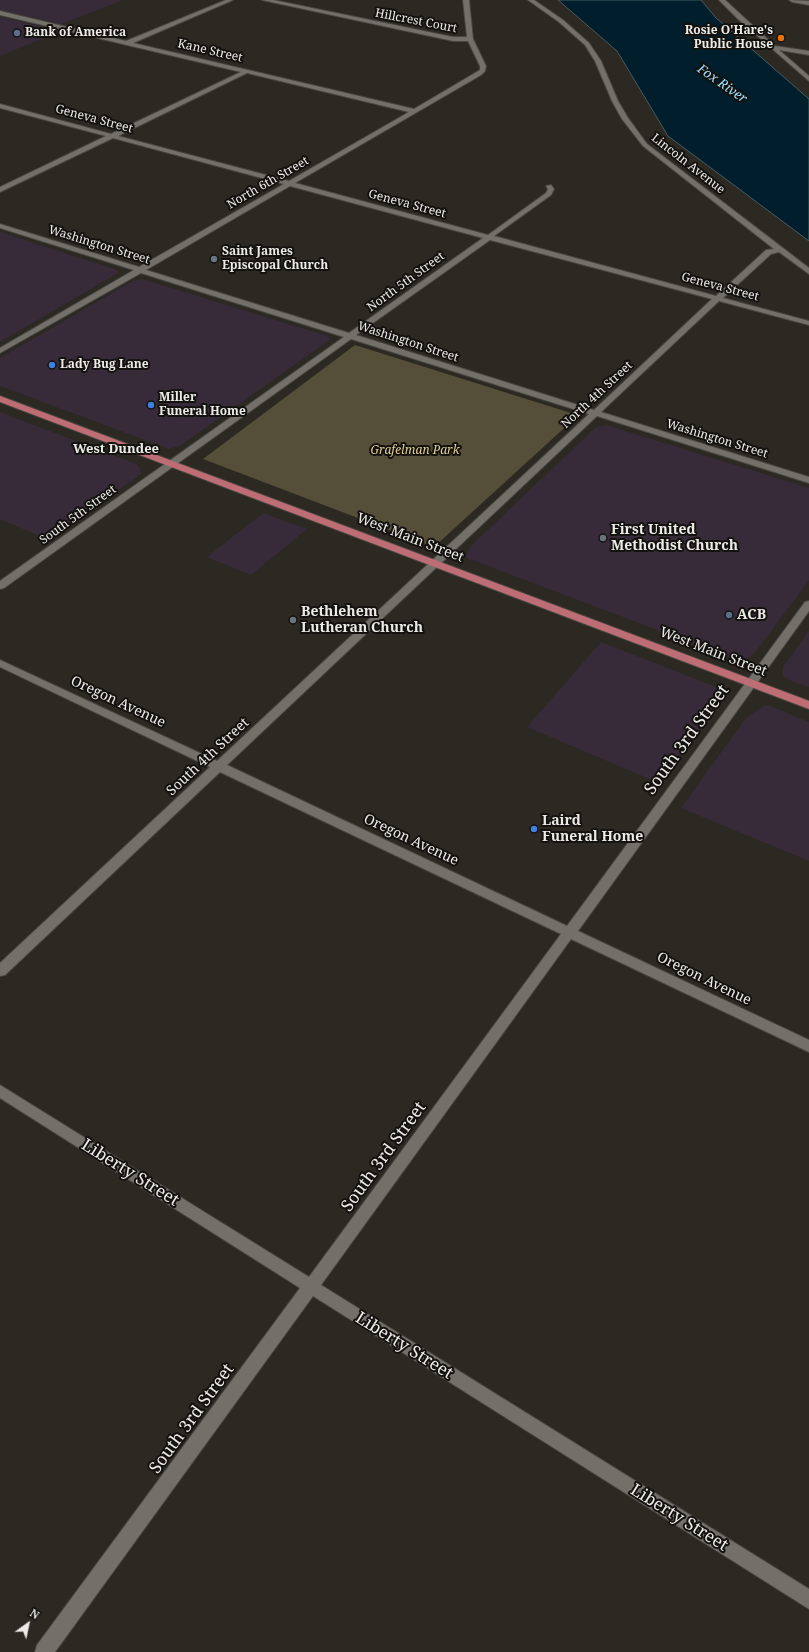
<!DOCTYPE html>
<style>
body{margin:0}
#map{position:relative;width:809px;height:1652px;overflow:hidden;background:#2b2922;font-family:"Noto Serif",serif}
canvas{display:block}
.north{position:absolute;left:8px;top:1604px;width:40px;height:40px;-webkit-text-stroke:3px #13120f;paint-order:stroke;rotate:33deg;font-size:11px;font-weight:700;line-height:16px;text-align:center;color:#ecebe7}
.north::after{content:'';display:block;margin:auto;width:14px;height:18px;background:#ecebe7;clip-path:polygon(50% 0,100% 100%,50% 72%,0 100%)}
</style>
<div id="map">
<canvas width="809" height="1652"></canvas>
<div class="north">N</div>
</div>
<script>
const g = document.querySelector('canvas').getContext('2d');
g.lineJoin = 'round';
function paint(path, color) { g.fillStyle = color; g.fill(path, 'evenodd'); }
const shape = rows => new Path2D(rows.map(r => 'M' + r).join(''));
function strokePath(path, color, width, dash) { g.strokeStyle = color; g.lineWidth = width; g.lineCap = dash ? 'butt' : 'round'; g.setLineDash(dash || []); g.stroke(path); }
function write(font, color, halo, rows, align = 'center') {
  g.font = font + ' "Noto Serif",serif'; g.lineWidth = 4; g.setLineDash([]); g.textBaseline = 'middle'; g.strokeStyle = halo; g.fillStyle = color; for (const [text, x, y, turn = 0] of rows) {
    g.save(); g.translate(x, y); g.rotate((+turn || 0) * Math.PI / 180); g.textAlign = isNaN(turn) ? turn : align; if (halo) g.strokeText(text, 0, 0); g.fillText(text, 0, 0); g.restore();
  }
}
paint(shape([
 [0,0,123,0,61,24,0,10],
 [0,17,61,31,0,56],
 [0,232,114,269,118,271,118,273,0,342],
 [142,279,324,335,331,339,181,445,169,449,0,386,0,358,133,281],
 [0,412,136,464,140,468,141,473,138,476,48,540,0,519],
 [606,425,809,488,809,580,757,650,747,659,741,661,734,659,467,558,466,555,472,545,596,427],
 [263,513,307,529,251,575,207,557],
 [809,631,809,687,793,682,783,676,783,667],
 [601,642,716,687,721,691,716,706,659,783,527,727],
 [763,706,770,706,809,722,809,861,681,808,746,718]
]), '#382b39');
paint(shape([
 [355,345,571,413,574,416,573,420,434,547,203,459]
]), '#554e38');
const water = shape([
 [558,0,701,0,716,18,809,99,809,241,668,136,617,51,558,0]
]);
paint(water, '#001e2b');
strokePath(water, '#475c63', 1);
const minor = shape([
 [226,0,233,0,133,43,414,109,480,70,480,66,468,41,453,41,262,0,273,0,453,37,467,37,463,0,469,0,473,39,486,66,485,71,481,75,295,183,488,235,546,193,548,189,546,186,551,185,554,189,551,195,494,236,716,296,766,250,774,249,643,146,622,119,612,101,595,61,585,45,559,22,528,0,534,0,563,20,589,43,601,61,618,101,628,118,647,144,809,268,809,274,779,252,771,254,723,298,809,321,809,325,719,301,601,412,809,477,809,483,597,416,227,765,567,926,805,602,809,601,809,611,578,931,809,1040,809,1052,571,939,321,1285,809,1589,809,1609,313,1296,55,1652,35,1652,37,1645,300,1288,0,1098,0,1085,309,1277,561,934,220,772,5,975,0,976,0,963,210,767,0,667,0,660,217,761,589,414,351,339,4,588,0,589,0,581,344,337,141,273,0,353,0,348,134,270,0,228,0,224,139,267,284,184,113,138,0,192,0,187,106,136,0,108,0,104,111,134,241,72,0,15,0,11,126,41,226,0],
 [247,73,409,112,289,181,118,136,247,73],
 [290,186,483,238,349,333,146,270,290,186],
 [490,240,712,299,594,410,356,335,490,240],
 [719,0,725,0,775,46,809,51,809,55,779,50,809,76,809,81,738,19,719,0],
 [789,0,809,1,809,5,792,2,789,0]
]);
const major = shape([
 [0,396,809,701,809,709,0,402,0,396]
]);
strokePath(minor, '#484641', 2);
strokePath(major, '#484641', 2);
paint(minor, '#727068');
paint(major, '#be6d75');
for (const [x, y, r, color] of [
 [17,33,4,"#5c6f8a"],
 [781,38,4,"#e8710a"],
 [214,259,4,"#6b7280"],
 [52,365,4,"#3f7fe0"],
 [151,405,4,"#3f7fe0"],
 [603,538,4,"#6b7280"],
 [729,615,4,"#5c6f8a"],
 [293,620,4,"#6b7280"],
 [534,829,4,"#3f7fe0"]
]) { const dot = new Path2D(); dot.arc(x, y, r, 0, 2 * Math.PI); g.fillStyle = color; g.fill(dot); strokePath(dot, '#13120f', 1.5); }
write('12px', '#ecebe7', '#13120f', [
 ["Hillcrest Court",416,21,11],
 ["Kane Street",210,51,13],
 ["Geneva Street",94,119,15],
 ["Lincoln Avenue",688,164,38],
 ["North 6th Street",268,183,-30],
 ["Geneva Street",407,204,15],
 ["Washington Street",99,245,17],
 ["North 5th Street",406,282,-36],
 ["Geneva Street",720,287,15],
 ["Washington Street",408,342,18],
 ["North 4th Street",597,395,-43],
 ["Washington Street",717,439,17],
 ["South 5th Street",78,515,-36]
]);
write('bold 12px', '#ecebe7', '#13120f', [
 ["Rosie O'Hare's",773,31,"right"],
 ["Public House",773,45,"right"],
 ["Bank of America",25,33],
 ["Saint James",222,252],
 ["Episcopal Church",222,266],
 ["Lady Bug Lane",60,365],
 ["Miller",159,398],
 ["Funeral Home",159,412]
], 'left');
write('italic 12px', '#e0d098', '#13120f', [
 ["Grafelman Park",415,451]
]);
write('italic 13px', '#a1e0fe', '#13120f', [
 ["Fox River",722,84,35]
]);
write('bold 13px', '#ecebe7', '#13120f', [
 ["West Dundee",116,449]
]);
write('bold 14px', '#ecebe7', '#13120f', [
 ["First United",611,530],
 ["Methodist Church",611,546],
 ["Bethlehem",301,612],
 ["Lutheran Church",301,628],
 ["ACB",737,615],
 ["Laird",542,821],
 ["Funeral Home",542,837]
], 'left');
write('14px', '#ecebe7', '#13120f', [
 ["West Main Street",410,538,21],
 ["West Main Street",713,652,21],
 ["Oregon Avenue",118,702,25],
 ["South 4th Street",208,757,-43],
 ["Oregon Avenue",411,840,25],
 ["Oregon Avenue",704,979,26]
]);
write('17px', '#ecebe7', '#13120f', [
 ["South 3rd Street",687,740,-54],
 ["South 3rd Street",384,1157,-54],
 ["Liberty Street",130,1173,32],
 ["Liberty Street",404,1346,32],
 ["South 3rd Street",192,1419,-54],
 ["Liberty Street",679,1518,32]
]);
</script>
